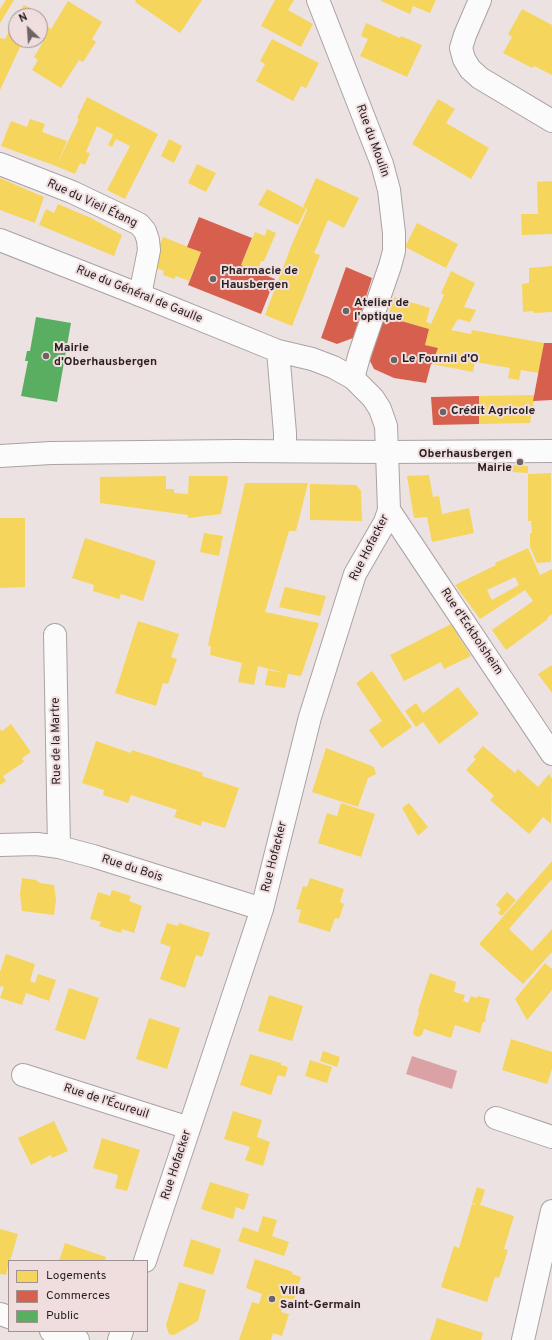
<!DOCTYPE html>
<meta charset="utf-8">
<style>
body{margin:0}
#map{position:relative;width:552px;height:1340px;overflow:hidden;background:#ece2e2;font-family:Overpass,sans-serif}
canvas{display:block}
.legend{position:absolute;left:8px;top:1260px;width:140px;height:72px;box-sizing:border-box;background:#f0dedf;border:1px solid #9f9293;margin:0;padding:5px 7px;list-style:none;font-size:12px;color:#261f20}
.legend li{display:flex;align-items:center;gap:8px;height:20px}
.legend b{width:20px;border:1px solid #9f9293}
.north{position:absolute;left:8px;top:8px;width:40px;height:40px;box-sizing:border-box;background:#f0dedf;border:1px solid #9f9293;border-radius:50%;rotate:335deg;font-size:11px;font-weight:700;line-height:16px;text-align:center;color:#261f20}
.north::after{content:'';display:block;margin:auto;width:14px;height:18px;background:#6b6364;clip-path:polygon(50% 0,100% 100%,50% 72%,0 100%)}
</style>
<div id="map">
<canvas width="552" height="1340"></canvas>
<ul class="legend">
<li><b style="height:11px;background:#f6d55c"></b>Logements</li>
<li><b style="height:11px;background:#d6604d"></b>Commerces</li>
<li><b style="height:11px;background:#5aae61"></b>Public</li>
</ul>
<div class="north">N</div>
</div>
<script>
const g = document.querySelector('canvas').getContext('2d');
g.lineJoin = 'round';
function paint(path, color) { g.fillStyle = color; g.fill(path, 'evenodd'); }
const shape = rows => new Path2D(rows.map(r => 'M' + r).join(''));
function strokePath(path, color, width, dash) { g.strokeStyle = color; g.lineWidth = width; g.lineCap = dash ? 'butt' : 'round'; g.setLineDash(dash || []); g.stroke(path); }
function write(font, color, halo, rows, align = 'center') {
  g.font = font + ' Overpass,sans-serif'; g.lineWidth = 4; g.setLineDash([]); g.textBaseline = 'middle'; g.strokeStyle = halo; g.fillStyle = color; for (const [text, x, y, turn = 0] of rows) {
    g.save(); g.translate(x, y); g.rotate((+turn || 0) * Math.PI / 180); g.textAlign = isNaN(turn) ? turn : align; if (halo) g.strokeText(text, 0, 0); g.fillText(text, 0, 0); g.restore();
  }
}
paint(shape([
 [412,1056,457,1071,452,1089,406,1074]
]), '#daa2a4');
paint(shape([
 [6,0,14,0,0,23,0,9],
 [136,0,202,0,180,33,135,2],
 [275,0,294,0,288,10,313,24,301,47,261,26],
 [381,0,436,0,430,13,413,6,410,14,381,1],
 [68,1,102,22,92,39,96,42,83,62,79,60,61,88,32,70,38,60,34,57,43,42,40,40,40,23,51,29],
 [24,5,42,14,40,16,17,16],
 [522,9,552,25,552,75,534,66,532,68,503,53,512,37,508,34],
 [16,18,16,40,27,40,23,48,20,47,0,90,0,38,5,39],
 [366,23,400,38,401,36,422,45,407,77,360,56,368,39,361,36],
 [272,39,319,63,306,88,301,86,293,101,256,81,265,64,260,61],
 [87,97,158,134,125,199,107,190,130,146,116,139,112,147,108,145,113,135,97,126,86,152,90,153,85,165,80,163,75,174,56,166,79,119,77,118],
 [438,99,455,109,446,123,489,148,471,179,412,144],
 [30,119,45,124,42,132,67,141,56,166,1,146,11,121,27,127],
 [169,139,182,146,174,163,161,156],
 [197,164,216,173,206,192,188,183],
 [0,178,44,197,35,223,0,210],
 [316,178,359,198,344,228,328,220,314,253,320,255,292,326,265,315,292,244,307,210,307,209,303,207],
 [552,181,552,234,522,235,521,214,538,214,537,182],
 [267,189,306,209,298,225,258,205],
 [58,204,91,218,122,235,114,256,39,225,46,209,54,213],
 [417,223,458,244,446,268,405,247],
 [267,229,276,233,264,261,261,261,257,271,241,265,255,232,265,236],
 [163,237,201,252,189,281,176,276,174,279,163,275,164,271,151,266],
 [552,266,552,312,534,313,533,311,523,312,522,284,529,283,529,268],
 [451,271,475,283,464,307,476,310,470,322,458,319,451,330,471,334,472,330,544,343,539,373,521,370,519,380,508,378,510,368,475,362,473,372,432,364,438,348,425,345,429,329,388,317,394,297,430,308,426,322,431,324,444,295,441,293],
 [535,395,530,423,479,424,479,396],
 [512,465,528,466,528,473,512,472],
 [551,473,551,562,537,563,530,547,530,533,532,533,531,521,528,521,528,474],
 [429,475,433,497,439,496,442,514,469,508,474,533,432,542,427,517,414,518,407,476],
 [166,476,166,489,174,489,174,493,188,494,189,476,228,476,227,485,221,514,188,518,188,515,100,503,100,477],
 [245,483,308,483,296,531,289,531,265,612,319,623,301,676,288,674,285,688,265,685,268,670,284,673,258,666,254,685,238,682,242,663,210,655,211,647,208,645],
 [310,484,356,485,361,491,362,521,310,520],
 [0,518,25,518,25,587,0,588],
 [204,533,223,536,219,556,200,552],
 [85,538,156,561,143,601,121,594,119,599,93,591,94,585,72,578],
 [528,548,540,575,552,569,552,614,547,618,548,619,506,650,492,630,533,601,525,590,480,619,455,585,496,565,495,563],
 [515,577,519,585,492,600,487,590],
 [285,587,326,596,320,616,279,607],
 [138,621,179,634,171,657,177,659,168,684,163,683,156,706,115,693],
 [451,624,471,656,444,669,441,662,404,681,390,655],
 [552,665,552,693,538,674],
 [372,671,412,727,382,748,369,730,382,721,356,683],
 [458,687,479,714,439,744,423,722,416,727,405,711,416,703,423,713],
 [11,724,31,752,22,758,24,762,3,776,6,781,0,785,0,729,2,731],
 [96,741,131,753,132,750,203,773,202,776,239,788,225,828,202,821,201,826,174,817,177,810,131,795,128,803,103,795,104,790,82,783],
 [483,746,515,773,518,769,538,787,549,774,552,779,551,824,543,817,529,834,490,800,494,796,466,770,476,759,473,757],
 [326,748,374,767,376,774,368,778,358,807,312,792],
 [341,803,375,814,361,857,318,843,327,813,337,816],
 [409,803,428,827,418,836,402,808],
 [552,861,552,881,551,880,509,929,532,951,552,929,552,952,523,984,479,944],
 [22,878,36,880,40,883,54,885,56,899,54,915,22,911,20,894],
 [310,878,344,889,340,902,344,904,339,919,335,918,330,932,298,922,301,910,296,909,303,886,307,887],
 [112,890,131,896,129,901,142,906,134,933,122,929,121,933,99,926,101,922,90,919,98,892,110,896],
 [507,892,516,900,502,916,498,913,501,909,496,905],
 [167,923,178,926,179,923,210,933,202,957,196,955,185,988,160,979,171,947,160,943],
 [6,954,35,964,30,981,35,983,38,974,56,980,49,1001,26,993,22,1005,0,998,4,987,0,986,0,972],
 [545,963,552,969,552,990,527,1020,515,999],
 [430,973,456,982,454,992,465,995,463,1001,468,1003,471,996,477,998,477,996,490,999,485,1018,486,1019,485,1022,483,1022,480,1033,455,1025,451,1038,424,1029,422,1035,418,1037,414,1035,413,1032,419,1012,418,1011],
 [69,988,99,998,85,1040,55,1030],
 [269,995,303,1006,292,1041,258,1031],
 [149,1018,180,1028,167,1069,136,1059],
 [511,1039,552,1052,552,1069,547,1084,502,1070],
 [323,1051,340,1057,337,1067,320,1061],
 [250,1054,281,1063,281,1065,288,1067,285,1077,278,1075,271,1095,240,1085],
 [310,1060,332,1067,327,1083,305,1076],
 [233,1111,262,1120,257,1137,270,1142,263,1166,245,1160,250,1147,224,1139],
 [54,1121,68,1151,52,1158,51,1155,31,1165,18,1138],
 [102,1138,140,1150,127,1191,115,1188,118,1175,93,1168],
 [210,1182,249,1194,244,1210,236,1207,233,1219,201,1209],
 [477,1187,485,1190,480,1205,514,1216,504,1249,508,1250,499,1278,495,1277,487,1302,441,1287,454,1246,459,1248,472,1204,475,1205,476,1204,472,1203],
 [263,1216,277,1220,272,1236,289,1242,284,1256,238,1241,243,1227,258,1232],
 [0,1229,18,1234,10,1261,9,1261,6,1275,0,1274],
 [191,1239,221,1249,213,1275,183,1266],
 [65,1243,106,1257,105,1261,59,1261],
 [255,1259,293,1272,292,1274,301,1277,294,1300,285,1298,284,1300,285,1301,281,1312,289,1314,282,1336,273,1333,271,1340,239,1340,252,1302,259,1304,262,1294,246,1288],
 [179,1282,206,1290,198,1321,174,1335,169,1334,166,1325],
 [437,1318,483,1333,481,1340,430,1340]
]), '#f6d55c');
paint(shape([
 [199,217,252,238,241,265,275,279,261,314,188,285,201,252,187,247],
 [346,267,372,278,353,338,337,344,321,338],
 [384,316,429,329,425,345,438,348,432,364,431,364,426,383,394,378,374,369,370,361],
 [544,343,552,343,552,400,533,401],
 [479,396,479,424,433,425,431,397]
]), '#d6604d');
paint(shape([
 [36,317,71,323,57,402,21,396,28,361,25,361,27,351,30,351]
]), '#5aae61');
const minor = shape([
 [318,0,382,164,389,190,394,233,394,251,390,266,360,353,353,378],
 [480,0,465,35,461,48,464,59,470,69,480,78,552,121],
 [0,164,72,192,139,224,145,231,148,240,149,250,140,295],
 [389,510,552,754],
 [55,635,59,847],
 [0,845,37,844,59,847,93,856,262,909],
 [23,1075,189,1128],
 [496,1118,552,1137],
 [145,1261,262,909,310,717,355,574,385,522,389,510,387,452],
 [0,1314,9,1317],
 [51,1331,78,1340],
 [119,1340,122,1331],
 [523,1340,552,1211]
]);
const tertiary = shape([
 [0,240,140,295,278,351,312,359,333,367,353,378,373,398,380,409,386,426,387,452],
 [278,351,285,433,285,451]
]);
const secondary = shape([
 [0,456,51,453,237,451,387,452,552,451]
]);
strokePath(minor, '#aaa2a3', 24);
strokePath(tertiary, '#aaa2a3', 24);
strokePath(secondary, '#aaa2a3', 24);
strokePath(minor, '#fcfbfb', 22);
strokePath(tertiary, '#fcfbfb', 22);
strokePath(secondary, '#fcfbfb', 22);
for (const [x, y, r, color] of [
 [213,279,4,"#6b6364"],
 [346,311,4,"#6b6364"],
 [46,356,4,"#6b6364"],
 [394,360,4,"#6b6364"],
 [443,412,4,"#6b6364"],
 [520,462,4,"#6b6364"],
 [272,1299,4,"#6b6364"]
]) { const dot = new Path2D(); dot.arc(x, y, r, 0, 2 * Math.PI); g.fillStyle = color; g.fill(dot); strokePath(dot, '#f0dedf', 1.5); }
write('12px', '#261f20', '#f0dedf', [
 ["Rue du Moulin",372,141,70],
 ["Rue du Vieil Étang",92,204,25],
 ["Rue du Général de Gaulle",139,295,22],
 ["Rue Hofacker",370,548,-63],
 ["Rue d'Eckbolsheim",471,632,56],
 ["Rue de la Martre",57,741,-91],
 ["Rue Hofacker",275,857,-76],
 ["Rue du Bois",132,869,18],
 ["Rue de l'Écureuil",106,1102,18],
 ["Rue Hofacker",177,1165,-72]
]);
write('bold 12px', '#261f20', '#f0dedf', [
 ["Pharmacie de",221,272],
 ["Hausbergen",221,286],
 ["Atelier de",354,304],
 ["l'optique",354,318],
 ["Mairie",54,349],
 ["d'Oberhausbergen",54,363],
 ["Le Fournil d'O",402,360],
 ["Crédit Agricole",451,412],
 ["Oberhausbergen",512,455,"right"],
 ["Mairie",512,469,"right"],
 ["Villa",280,1292],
 ["Saint-Germain",280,1306]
], 'left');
</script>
